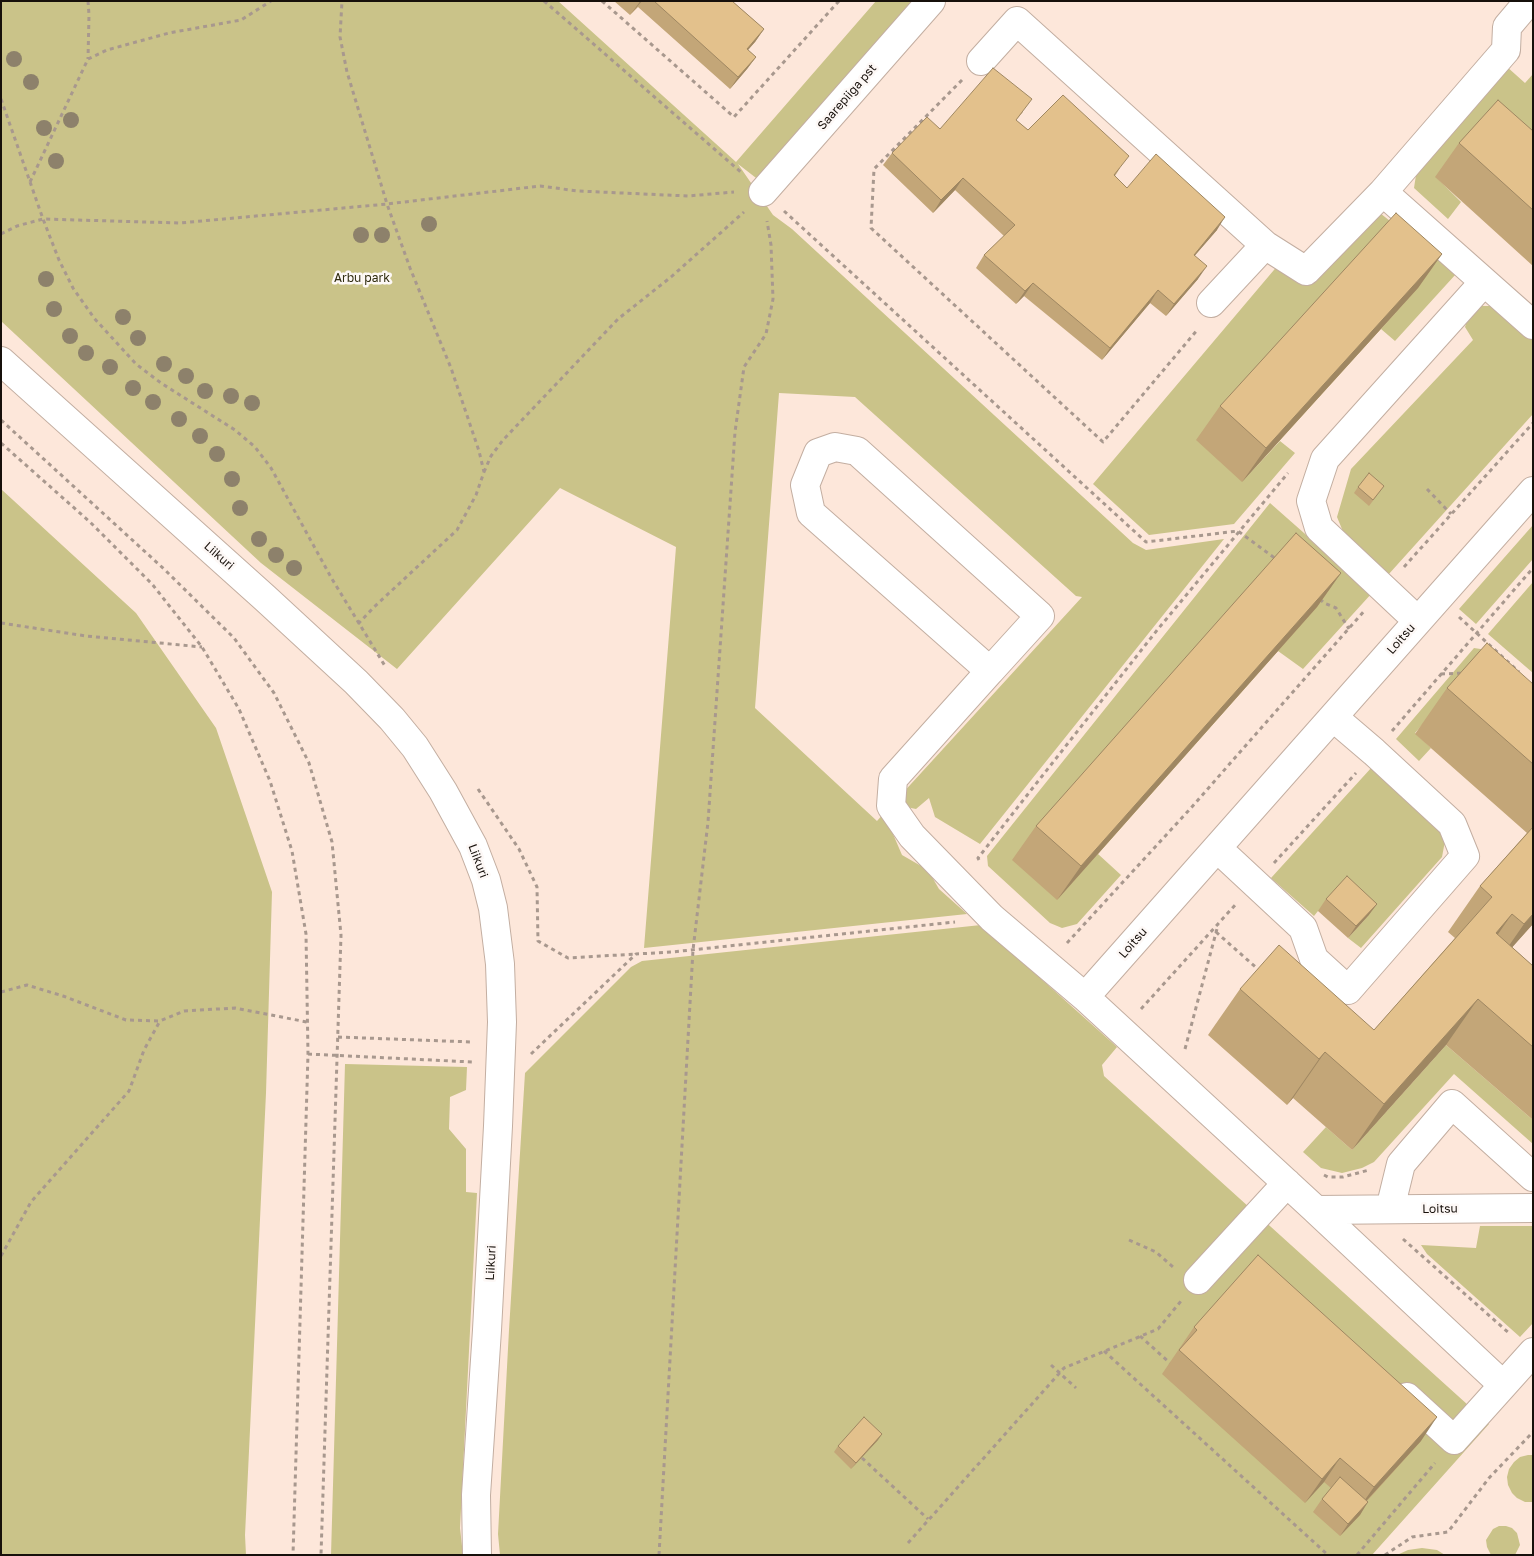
<!DOCTYPE html>
<style>
body{margin:0}
#map{position:relative;width:1534px;height:1556px;overflow:hidden;background:#fde7da;font-family:"Golos Text",sans-serif}
canvas{display:block}
.frame{position:absolute;inset:0;border:2px solid #17100b;pointer-events:none}
</style>
<div id="map">
<canvas width="1534" height="1556"></canvas>
<div class="frame"></div>
</div>
<script>
const g = document.querySelector('canvas').getContext('2d');
g.lineJoin = 'round';
function paint(path, color) { g.fillStyle = color; g.fill(path, 'evenodd'); }
const shape = rows => new Path2D(rows.map(r => 'M' + r).join(''));
function strokePath(path, color, width, dash) { g.strokeStyle = color; g.lineWidth = width; g.lineCap = dash ? 'butt' : 'round'; g.setLineDash(dash || []); g.stroke(path); }
function write(font, color, halo, rows, align = 'center') {
  g.font = font + ' "Golos Text",sans-serif'; g.lineWidth = 5; g.setLineDash([]); g.textBaseline = 'middle'; g.strokeStyle = halo; g.fillStyle = color; for (const [text, x, y, turn = 0] of rows) {
    g.save(); g.translate(x, y); g.rotate((+turn || 0) * Math.PI / 180); g.textAlign = isNaN(turn) ? turn : align; if (halo) g.strokeText(text, 0, 0); g.fillText(text, 0, 0); g.restore();
  }
}
paint(shape([
 [1,1,558,1,736,162,876,1,916,1,760,181,738,164,773,215,792,229,1133,543,1146,550,1224,539,980,844,935,817,929,798,916,809,906,807,900,796,1082,597,1076,596,855,397,779,393,755,708,877,821,884,813,902,855,928,870,939,889,967,914,644,948,676,547,560,488,397,669,261,563,1,321],
 [1506,66,1525,83,1533,74,1533,187,1436,177,1461,202,1448,219,1414,188,1416,175],
 [1380,213,1456,274,1395,341,1381,329,1418,288,1242,482,1280,441,1295,453,1234,524,1149,535,1093,484,1279,264,1304,280],
 [1482,306,1495,306,1533,340,1533,414,1388,575,1344,534,1337,517,1351,469,1473,340,1465,327,1468,318],
 [1,489,136,613,216,728,272,892,266,1093,245,1535,246,1555,1,1555],
 [1270,503,1372,593,1303,669,1278,651,1317,607,1098,854,1121,875,1077,924,1062,928,1050,923,988,866,987,856],
 [1533,525,1533,559,1476,624,1459,609],
 [1533,582,1533,673,1488,634],
 [1474,648,1487,650,1415,733,1431,748,1419,761,1396,739],
 [1372,767,1442,830,1445,841,1442,857,1361,948,1348,938,1368,916,1318,911,1314,916,1271,878],
 [981,925,1117,1047,1102,1065,1104,1076,1489,1424,1372,1555,500,1555,498,1534,509,1330,525,1073,631,967,642,961],
 [1446,1045,1533,1120,1533,1144,1454,1074,1374,1162,1362,1168,1342,1173,1321,1168,1303,1152,1326,1127,1352,1150],
 [345,1064,467,1067,466,1090,450,1097,449,1129,466,1149,466,1192,477,1193,460,1528,463,1555,331,1555],
 [1480,1226,1533,1226,1533,1323,1520,1337,1427,1254,1421,1245,1476,1248],
 [1528,1455,1533,1455,1533,1502,1525,1502,1517,1498,1512,1493,1508,1485,1507,1477,1509,1469,1514,1462,1520,1457],
 [1499,1526,1506,1526,1512,1528,1517,1533,1520,1545,1515,1555,1491,1555,1487,1547,1486,1540,1493,1529],
 [1422,1548,1437,1550,1445,1555,1397,1555,1408,1550]
]), '#cac389');
const minor = shape([
 [981,61,1017,21,1265,245,1306,271,1383,192,1533,325],
 [763,192,931,1],
 [1383,192,1506,50,1507,27,1529,1],
 [1211,303,1265,245],
 [1,361,265,598,356,682,392,719,415,747,443,791,473,846,486,880,493,908,500,964,502,1022,498,1126,487,1330,476,1495,477,1555],
 [1418,621,1319,528,1311,501,1325,459,1484,282],
 [990,671,1040,616,857,451,835,447,818,453,805,485,811,513,990,671,893,779,891,806,912,836,992,918,1085,997,1316,1210,1533,1208],
 [1217,848,1303,928,1314,959,1348,990,1465,856,1452,824,1374,752,1333,717],
 [1085,997,1533,491],
 [1390,1209,1401,1164,1452,1104,1533,1177],
 [1316,1210,1503,1385],
 [1198,1280,1287,1183],
 [1407,1397,1454,1440,1533,1352]
]);
strokePath(minor, '#c3aea1', 30);
strokePath(shape([
 [88,1,89,15,88,59],
 [544,1,742,173],
 [602,1,734,117,839,1],
 [962,80,874,169,871,228,1103,442,1198,329],
 [1,99,43,219,59,260,73,288,94,318,136,364,161,383,235,430,255,447,271,468,332,579,385,666],
 [30,182,88,59,107,50,169,33,241,20,271,1],
 [784,211,1146,542,1238,531,1276,559],
 [1,234,17,226,43,219,180,223,387,204,347,72,340,37,342,1],
 [1,420,164,569,234,638,274,693,309,763,332,842,341,935,321,1555],
 [1,443,90,522,152,584,202,647,239,709,270,781,292,851,306,934,308,1054,293,1555],
 [484,472,491,456,503,440,618,319,671,277,744,212],
 [1427,489,1451,514],
 [1404,567,1533,423],
 [1320,599,1324,603,1336,608,1349,629],
 [1459,617,1519,672],
 [1,623,86,636,202,647],
 [358,624,374,607,457,530,476,495,484,472,479,451,451,368,410,268,387,204,540,186,578,191,688,196,734,192],
 [1441,674,1464,673],
 [1392,731,1533,568],
 [478,789,519,849,537,887,538,941,568,958,636,954],
 [979,860,978,858,1028,794,1158,629,1288,473],
 [1274,863,1356,773],
 [1216,932,1260,971],
 [1067,943,1190,809,1365,610],
 [1,992,27,985,63,996,126,1020,160,1021,184,1011,235,1008,307,1022],
 [1141,1009,1236,904],
 [338,1037,472,1042],
 [1185,1049,1218,925],
 [308,1054,472,1062],
 [531,1054,636,954,672,952,955,922],
 [1324,1175,1328,1177,1343,1177,1369,1170],
 [1403,1239,1510,1334],
 [1129,1240,1156,1252,1173,1267],
 [1,1256,31,1202,129,1091,144,1050,160,1021],
 [1140,1336,1171,1364],
 [1104,1351,1328,1555],
 [1051,1365,1076,1388],
 [862,1458,928,1519],
 [908,1543,1064,1368,1158,1329,1181,1301],
 [659,1555,693,950,708,822,735,432,744,367,766,334,773,299,771,245,767,221],
 [1357,1555,1435,1463],
 [1385,1555,1412,1537,1448,1532,1489,1478,1533,1432]
]), '#a8988e', 3, [4, 4]);
strokePath(minor, '#fff', 28);
g.fillStyle = '#8d816b';
for (const [x, y] of [
 [14,59],
 [31,82],
 [71,120],
 [44,128],
 [56,161],
 [429,224],
 [361,235],
 [382,235],
 [46,279],
 [54,309],
 [123,317],
 [70,336],
 [138,338],
 [86,353],
 [164,364],
 [110,367],
 [186,376],
 [133,388],
 [205,391],
 [231,396],
 [153,402],
 [252,403],
 [179,419],
 [200,436],
 [217,454],
 [232,479],
 [240,508],
 [259,539],
 [276,555],
 [294,568]
]) { g.beginPath(); g.arc(x, y, 8, 0, 2 * Math.PI); g.fill(); }
paint(shape([
 [614,1,732,1,764,29,755,42,748,50,756,57,747,69,730,89,638,7,630,15],
 [1023,112,1016,120,1028,130,1120,168,1115,176,1127,188,1217,230,1195,255,1198,279,1166,316,1150,303,1102,360,1024,296,1016,304,976,268,984,255,1004,236,955,190,933,213,883,165,892,153,940,129],
 [1533,131,1533,266,1435,177,1459,143],
 [1442,254,1418,288,1242,482,1196,440,1220,406],
 [1384,486,1369,506,1354,493,1358,487],
 [1341,573,1317,607,1057,900,1012,860,1036,826],
 [1533,684,1533,924,1512,947,1533,966,1533,1120,1446,1045,1352,1150,1293,1098,1287,1105,1208,1035,1240,989,1374,1030,1455,938,1448,932,1480,886,1527,833,1415,734,1447,688],
 [1326,899,1377,904,1368,916,1348,938,1318,911],
 [1194,1327,1421,1441,1367,1501,1360,1515,1340,1536,1313,1512,1322,1499,1331,1488,1324,1482,1305,1503,1162,1374],
 [878,1440,851,1469,834,1452,838,1446]
]), '#c3a678');
paint(shape([
 [640,1,642,1,630,15,639,3],
 [764,29,755,42,738,61,747,49],
 [756,57,747,69,730,89,738,77],
 [963,178,955,190,933,213,941,200],
 [1225,217,1217,230,1185,267,1194,255],
 [1442,254,1418,288,1242,482,1266,448],
 [1207,266,1198,279,1166,316,1174,304],
 [1033,283,1024,296,1016,304,1025,291],
 [1158,290,1150,303,1102,360,1110,348],
 [1341,573,1317,607,1057,900,1081,866],
 [1377,904,1368,916,1348,938,1356,926],
 [1512,914,1480,960,1496,933],
 [1533,914,1533,924,1492,970,1524,924],
 [1478,999,1446,1045,1352,1150,1384,1104],
 [1325,1052,1293,1098,1287,1105,1319,1059],
 [1437,1417,1421,1441,1357,1511,1374,1487],
 [882,1434,878,1440,851,1469,856,1463],
 [1340,1458,1324,1482,1305,1503,1322,1479],
 [1368,1502,1360,1515,1340,1536,1348,1524]
]), '#9f8762');
const building = shape([
 [654,1,732,1,764,29,747,49,756,57,738,77,654,1],
 [993,68,1032,99,1016,120,1028,130,1063,95,1129,156,1114,175,1127,188,1156,154,1225,217,1194,255,1207,266,1174,304,1158,290,1110,348,1033,283,1025,291,984,255,1015,225,963,178,941,200,892,153,927,117,940,129,993,68],
 [1498,100,1533,131,1533,210,1459,143,1498,100],
 [1396,213,1442,254,1266,448,1220,406,1396,213],
 [1369,473,1384,486,1373,500,1358,487,1369,473],
 [1296,533,1341,573,1081,866,1036,826,1296,533],
 [1487,643,1533,684,1533,764,1447,688,1487,643],
 [1533,827,1533,914,1524,924,1512,914,1496,933,1533,966,1533,1047,1478,999,1384,1104,1325,1052,1319,1059,1240,989,1279,945,1374,1030,1492,897,1480,886,1533,827],
 [1347,876,1377,904,1356,926,1326,899,1347,876],
 [1258,1255,1437,1417,1374,1487,1340,1458,1322,1479,1179,1350,1197,1330,1194,1327,1258,1255],
 [864,1417,882,1434,856,1463,838,1446,864,1417],
 [1340,1477,1368,1502,1348,1524,1322,1499,1340,1477]
]);
paint(building, '#e3c18c');
strokePath(building, '#9f8762', 1);
write('12px', '#17100b', '#fdf8f6', [
 ["Saarepiiga pst",847,97,-49],
 ["Liikuri",219,556,41],
 ["Loitsu",1401,639,-49],
 ["Liikuri",478,861,69],
 ["Loitsu",1133,943,-49],
 ["Loitsu",1440,1209,-1],
 ["Liikuri",491,1263,-87]
]);
write('12px', '#312d11', '#fdf8f6', [
 ["Arbu park",362,278]
]);
</script>
